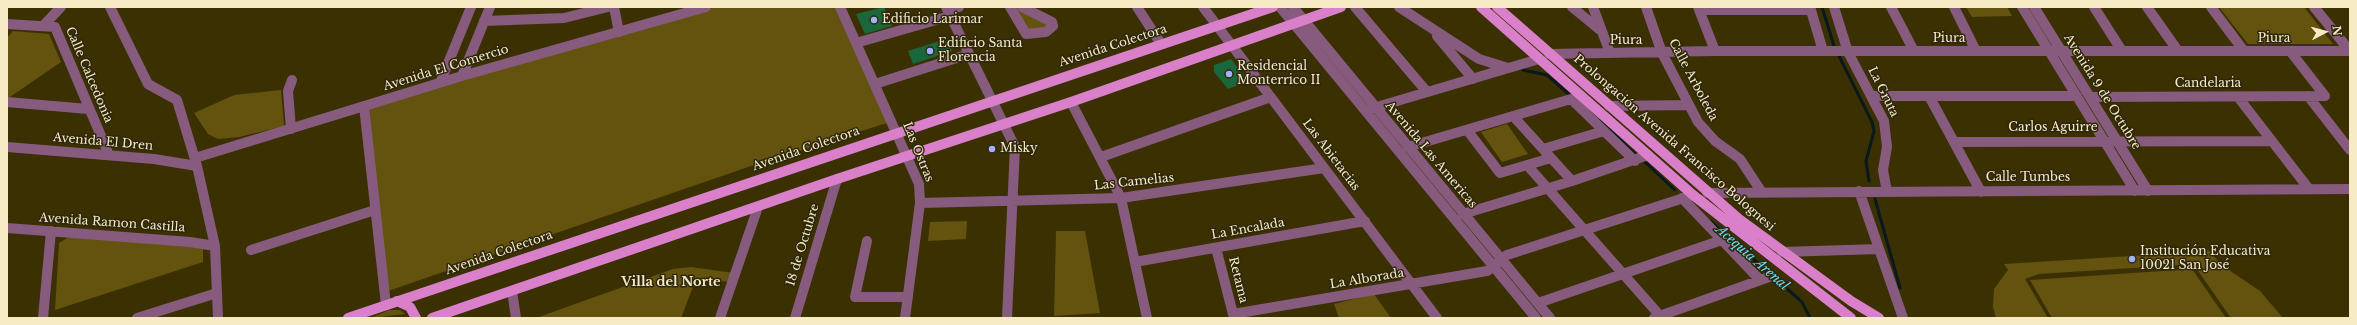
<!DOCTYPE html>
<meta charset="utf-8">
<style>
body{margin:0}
#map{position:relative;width:2357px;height:325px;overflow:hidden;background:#3b3002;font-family:"Libre Baskerville",serif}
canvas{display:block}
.frame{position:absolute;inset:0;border:8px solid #f6ebc5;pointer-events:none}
.north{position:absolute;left:2305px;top:12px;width:40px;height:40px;-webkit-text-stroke:3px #2e270d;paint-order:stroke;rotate:84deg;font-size:11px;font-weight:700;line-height:16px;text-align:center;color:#f6ebc5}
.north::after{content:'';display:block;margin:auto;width:14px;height:18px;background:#f6ebc5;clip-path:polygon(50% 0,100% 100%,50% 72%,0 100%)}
</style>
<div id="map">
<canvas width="2357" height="325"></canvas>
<div class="frame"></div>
<div class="north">N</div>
</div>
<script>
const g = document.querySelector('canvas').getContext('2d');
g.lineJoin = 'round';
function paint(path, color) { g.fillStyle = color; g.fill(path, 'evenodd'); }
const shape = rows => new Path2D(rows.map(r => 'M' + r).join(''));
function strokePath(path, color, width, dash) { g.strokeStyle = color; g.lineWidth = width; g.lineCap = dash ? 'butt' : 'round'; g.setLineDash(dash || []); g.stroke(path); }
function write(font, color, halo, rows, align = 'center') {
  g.font = font + ' "Libre Baskerville",serif'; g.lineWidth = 3; g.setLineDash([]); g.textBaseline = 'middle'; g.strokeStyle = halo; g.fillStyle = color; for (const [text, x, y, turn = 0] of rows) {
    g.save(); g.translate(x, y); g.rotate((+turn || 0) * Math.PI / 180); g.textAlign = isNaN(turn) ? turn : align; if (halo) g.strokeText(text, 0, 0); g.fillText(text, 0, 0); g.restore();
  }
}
paint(shape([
 [716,7,836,7,890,122,751,166,388,291,369,108],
 [1018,7,1047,22,1048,26,1044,30,1027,33,1014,9],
 [1966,7,2007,7,2012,16,1972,17],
 [2219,7,2304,7,2333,44,2248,44],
 [13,31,49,34,61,62,7,99,7,38],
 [281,90,284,126,239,137,218,139,208,134,194,113,234,95],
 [1507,124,1528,154,1502,162,1481,132],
 [967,221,966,239,928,241,930,222],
 [1056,231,1085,231,1100,313,1054,316],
 [69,237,203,247,203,262,55,310,59,243],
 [2210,251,2220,264,2260,291,2283,318,2231,318,2196,268,2179,265,2039,274,2025,279,2048,318,1996,318,1993,307,1994,289,2008,270,2004,264],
 [691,267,734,273,730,282,696,279,681,318,536,318,673,269],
 [2192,269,2226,318,2052,318,2030,280],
 [1374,294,1391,318,1339,318,1334,304],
 [389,310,400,310,405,314,371,318]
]), '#64530e');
strokePath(shape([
 [1822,7,1834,46],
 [1838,54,1872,122,1874,131,1866,161,1869,181],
 [1523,70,1547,75,1571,96],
 [1600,120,1635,154],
 [1645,162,1675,190],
 [1875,199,1900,288],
 [1710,221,1802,302,1810,318]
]), '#09191c', 3);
paint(shape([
 [884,7,892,26,865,34,856,14],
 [946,39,952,51,913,64,908,51],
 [1231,59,1244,76,1244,83,1228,89,1214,72,1214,65]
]), '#19673b');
strokePath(shape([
 [110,7,148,84,177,100,197,166,215,246,218,318],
 [614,7,619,32],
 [840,7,919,184,920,203,905,318],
 [946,7,1015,147,1007,318],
 [1010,7,1026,34,1046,32,1053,26,1052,22,1022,7],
 [1137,7,1161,44],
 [1203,7,1437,318],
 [1280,7,1536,318],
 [1293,7,1550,318],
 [1355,7,1427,92],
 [1399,7,1479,59,1508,68],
 [1572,7,1600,30],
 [1593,7,1610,53],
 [1646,7,1662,53,1698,122,1715,141,1740,159,1761,191],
 [1698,7,1715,51],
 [1810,7,1823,51],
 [1834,7,1848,52,1884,121,1887,147,1883,170,1887,192],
 [1891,7,1914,51],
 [1954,7,1976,51],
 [2022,7,2135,191],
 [2034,7,2148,191],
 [2094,7,2122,51],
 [2147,7,2178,51],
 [2211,7,2244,51],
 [2314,7,2350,51],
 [948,10,959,7],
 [1699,10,1811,10],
 [484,21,564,18,608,7],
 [7,24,55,27,109,155],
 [43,26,61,7],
 [1437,36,1473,79],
 [856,43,950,16],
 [2290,51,2325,96],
 [1549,54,1715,51,2350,51],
 [462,76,490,7],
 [440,83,471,7],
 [875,84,969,54],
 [1872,96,2077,96],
 [1929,96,1981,192],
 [2308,96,2350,150],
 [2090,97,2325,96],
 [2238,97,2309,189],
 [7,102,88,109],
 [1071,102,1121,198,1147,318],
 [364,106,386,305],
 [1609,106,1688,105],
 [1370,109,1539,59],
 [1513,116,1572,181],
 [291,129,288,91,292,80],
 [1467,130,1500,173,1551,158],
 [1954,142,2272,141],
 [7,147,154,159,197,166],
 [1408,147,1571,99,1635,161],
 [1543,149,1604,131],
 [1101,157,1271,97],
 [195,158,462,76,706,7],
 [1527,165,1662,318],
 [1859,191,1903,318],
 [1707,193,2350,189],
 [1682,198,1760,280],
 [920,203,1121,198,1324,168],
 [1463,214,1572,181,1648,155],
 [7,228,190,242,215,246],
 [867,241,855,297,908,297],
 [1216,248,1234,318],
 [251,250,375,210],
 [1782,252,1879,249],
 [1135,262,1365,221],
 [512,291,516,318],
 [1538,303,1722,240],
 [1233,314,1487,271,1507,255,1693,195],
 [43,318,51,231],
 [137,318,217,293],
 [720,318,758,207],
 [795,318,837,179],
 [1654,318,1769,277]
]), '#875b7e', 10);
strokePath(shape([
 [1481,7,1693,195,1851,318],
 [1497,7,1739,219,1851,301,1879,318],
 [397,301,410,307,416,318],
 [348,318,1273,7],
 [432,318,837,179,1071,102,1341,7]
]), '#da80ca', 10);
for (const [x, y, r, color] of [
 [874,20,4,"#a1b2fd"],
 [930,51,4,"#a1b2fd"],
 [1229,74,4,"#a1b2fd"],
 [992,149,4,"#a1b2fd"],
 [2132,259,4,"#a1b2fd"]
]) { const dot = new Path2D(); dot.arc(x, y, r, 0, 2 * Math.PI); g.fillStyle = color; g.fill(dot); strokePath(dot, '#2e270d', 1.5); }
write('12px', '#f6ebc5', '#2e270d', [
 ["Edificio Larimar",882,20],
 ["Edificio Santa",938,44],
 ["Florencia",938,58],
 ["Residencial",1237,67],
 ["Monterrico II",1237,81],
 ["Misky",1000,149],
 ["Institución Educativa",2140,252],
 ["10021 San José",2140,266]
], 'left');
write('12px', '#f6ebc5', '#2e270d', [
 ["Piura",1949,39],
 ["Piura",2274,39],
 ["Piura",1626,41],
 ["Avenida Colectora",1113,46,-18],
 ["Avenida El Comercio",446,68,-17],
 ["Calle Calcedonia",89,75,67],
 ["Calle Arboleda",1693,80,62],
 ["Candelaria",2208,84],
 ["La Gruta",1883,92,64],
 ["Avenida 9 de Octubre",2102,92,58],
 ["Carlos Aguirre",2053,128],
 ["Avenida El Dren",103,142,5],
 ["Prolongación Avenida Francisco Bolognesi",1674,143,41],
 ["Avenida Colectora",806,149,-19],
 ["Las Ostras",918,152,68],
 ["Las Abietacias",1331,155,53],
 ["Avenida Las Americas",1431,155,50],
 ["Calle Tumbes",2028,178],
 ["Las Camelias",1134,182,-6],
 ["Avenida Ramon Castilla",112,223,4],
 ["La Encalada",1248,229,-10],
 ["18 de Octubre",803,245,-73],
 ["Avenida Colectora",499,253,-19],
 ["La Alborada",1367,279,-9],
 ["Retama",1238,280,76]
]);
write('italic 13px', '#68dff8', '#2e270d', [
 ["Acequia Arenal",1752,258,41]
]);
write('bold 13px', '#f6ebc5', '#2e270d', [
 ["Villa del Norte",671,282]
]);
</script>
